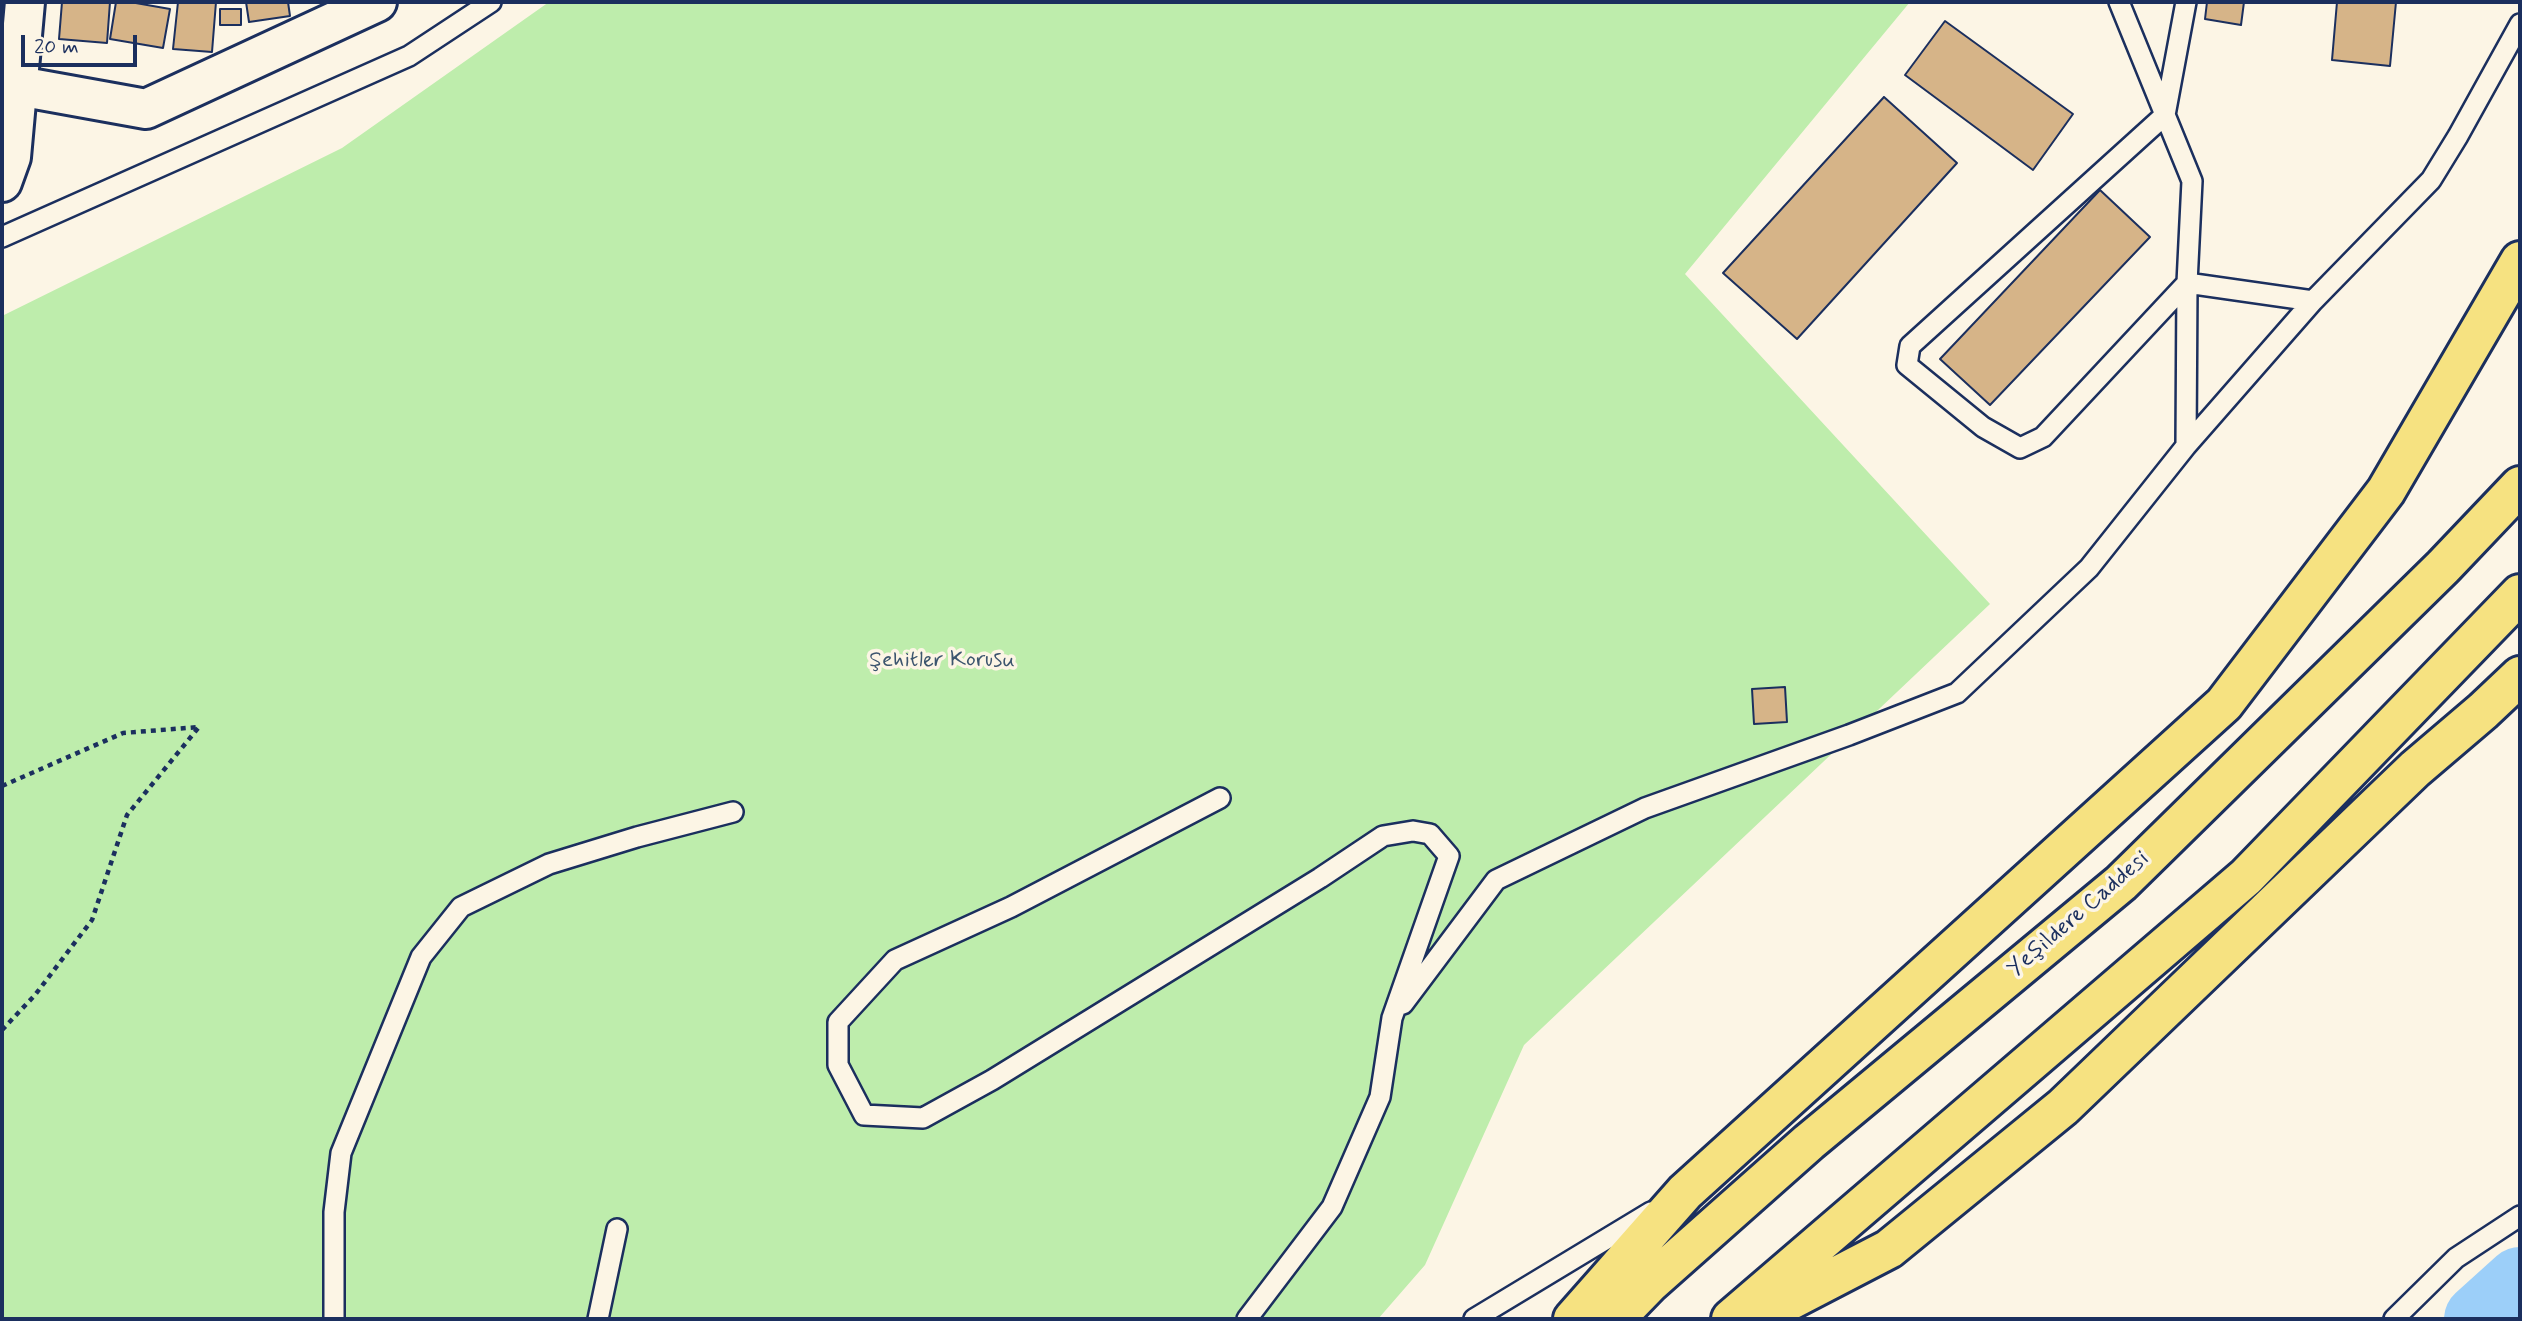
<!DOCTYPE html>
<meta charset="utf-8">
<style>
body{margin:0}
#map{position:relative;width:2522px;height:1321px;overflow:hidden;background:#fcf5e5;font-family:Mynerve,sans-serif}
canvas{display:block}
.frame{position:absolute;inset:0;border:4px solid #1b2f5e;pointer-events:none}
.scale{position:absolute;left:21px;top:35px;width:116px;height:32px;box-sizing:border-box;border:4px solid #1b2f5e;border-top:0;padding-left:9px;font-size:21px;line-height:24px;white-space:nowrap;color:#1b2f5e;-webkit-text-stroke:5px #fcf5e5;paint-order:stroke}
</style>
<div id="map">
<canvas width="2522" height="1321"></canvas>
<div class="frame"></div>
<div class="scale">20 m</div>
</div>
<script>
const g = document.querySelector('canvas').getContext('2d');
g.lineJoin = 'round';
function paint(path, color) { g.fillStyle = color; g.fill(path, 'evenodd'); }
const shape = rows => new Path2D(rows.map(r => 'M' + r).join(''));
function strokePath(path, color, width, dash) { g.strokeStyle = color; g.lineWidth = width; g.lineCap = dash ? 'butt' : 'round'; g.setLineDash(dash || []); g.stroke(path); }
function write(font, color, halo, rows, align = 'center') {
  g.font = font + ' Mynerve,sans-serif'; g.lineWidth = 7; g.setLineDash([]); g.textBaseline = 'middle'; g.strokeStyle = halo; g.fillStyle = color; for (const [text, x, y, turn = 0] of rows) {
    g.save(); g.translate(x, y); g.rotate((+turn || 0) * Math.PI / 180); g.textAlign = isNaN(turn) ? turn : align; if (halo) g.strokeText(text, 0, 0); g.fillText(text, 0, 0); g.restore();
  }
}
paint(shape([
 [549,2,1910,2,1685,274,1990,604,1524,1045,1425,1265,1378,1319,2,1319,2,316,342,148]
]), '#beedac');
strokePath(shape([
 [2479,1319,2520,1282]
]), '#9ccff9', 70);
const building = shape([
 [62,2,110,2,107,43,59,39,62,2],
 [116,2,130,2,170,9,163,48,110,39,116,2],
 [178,2,216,2,212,52,173,49,178,2],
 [246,2,288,2,290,16,249,22,246,2],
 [2207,2,2244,2,2241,25,2205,19,2207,2],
 [2337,2,2396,2,2390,66,2332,60,2337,2],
 [220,9,241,9,241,25,220,25,220,9],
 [1945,21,2073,114,2033,170,1905,75,1945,21],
 [1884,97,1957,163,1797,339,1723,273,1884,97],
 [2100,190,2150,237,1990,405,1940,359,2100,190],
 [1785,687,1787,722,1754,724,1752,689,1785,687]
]);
paint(building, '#d6b488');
strokePath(building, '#1b2f5e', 2);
const service = shape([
 [2119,2,2192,181,2187,283,2186,446],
 [2186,2,2165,115,1910,346,1907,365,1983,427,2020,448,2043,437,2187,283,2313,301],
 [2,237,409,56,491,2],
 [1220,798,1011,907,895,960,838,1022,838,1065,864,1115,923,1118,992,1080,1320,878,1383,836,1413,831,1430,834,1449,856,1392,1018,1380,1097,1332,1207,1247,1319],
 [1403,1004,1496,880,1645,808,1849,735,1957,693,2089,568,2186,446,2313,301,2431,180,2458,136,2520,24],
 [334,1319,334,1212,341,1153,421,957,461,907,549,864,637,837,733,812],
 [598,1319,617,1229],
 [1474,1319,1651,1212],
 [2394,1319,2456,1258,2520,1216]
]);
const minor = shape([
 [2,83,146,109,377,2],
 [2,182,11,157,25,2]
]);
const trunk = shape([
 [1573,1319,1685,1192,2224,704,2386,491,2520,261],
 [1615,1319,1650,1283,1809,1142,2121,883,2443,567,2520,486],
 [1731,1319,2246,877,2520,594],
 [1754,1319,1889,1249,2063,1107,2415,769,2483,711,2520,676]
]);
strokePath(service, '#1b2f5e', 24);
strokePath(minor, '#1b2f5e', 44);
strokePath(trunk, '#1b2f5e', 44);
strokePath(shape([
 [2,786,123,733,199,727,127,815,92,920,35,995,2,1030]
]), '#1b2f5e', 4.5, [5, 5]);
strokePath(service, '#fcf5e5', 19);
strokePath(minor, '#fcf5e5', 38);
strokePath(trunk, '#f6e281', 38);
write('23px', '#3c556e', '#fcf5e5', [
 ["Şehitler Korusu",942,661]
]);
write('23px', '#1b2f5e', '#fcf5e5', [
 ["Yeşildere Caddesi",2079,915,-41]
]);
</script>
